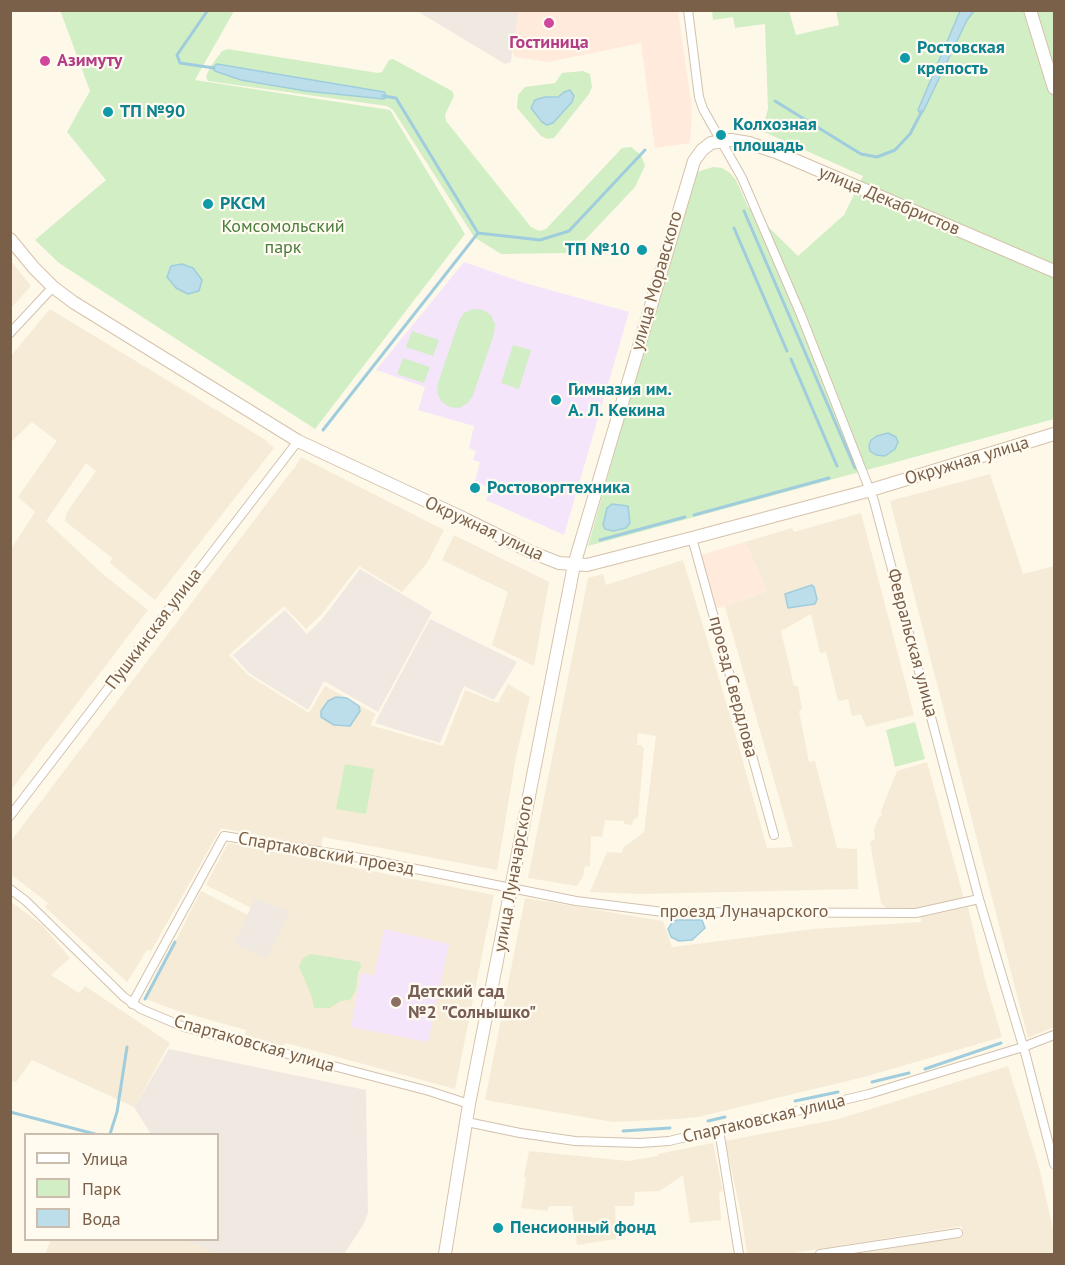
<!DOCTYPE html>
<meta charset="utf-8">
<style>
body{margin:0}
#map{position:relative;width:1065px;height:1265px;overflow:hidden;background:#fef8e9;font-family:"PT Sans",sans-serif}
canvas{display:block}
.frame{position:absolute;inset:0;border:12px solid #7b6049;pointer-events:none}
.legend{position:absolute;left:24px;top:1133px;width:195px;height:108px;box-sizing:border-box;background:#fffbf1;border:2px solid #cabdae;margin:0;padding:8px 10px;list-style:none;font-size:18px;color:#7b6049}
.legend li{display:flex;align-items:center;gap:12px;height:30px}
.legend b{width:30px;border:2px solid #cabdae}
</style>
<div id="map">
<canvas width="1065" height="1265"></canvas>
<div class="frame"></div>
<ul class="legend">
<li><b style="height:8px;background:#fff"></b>Улица</li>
<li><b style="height:16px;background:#d2eec5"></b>Парк</li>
<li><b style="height:16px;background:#bbdeea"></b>Вода</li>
</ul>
</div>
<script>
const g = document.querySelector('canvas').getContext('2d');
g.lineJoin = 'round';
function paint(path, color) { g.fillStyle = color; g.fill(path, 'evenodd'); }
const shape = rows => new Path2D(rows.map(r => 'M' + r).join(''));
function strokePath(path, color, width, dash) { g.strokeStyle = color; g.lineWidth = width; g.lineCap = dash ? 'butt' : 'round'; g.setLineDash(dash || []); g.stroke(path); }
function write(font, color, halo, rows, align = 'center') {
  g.font = font + ' "PT Sans",sans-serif'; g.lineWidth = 4.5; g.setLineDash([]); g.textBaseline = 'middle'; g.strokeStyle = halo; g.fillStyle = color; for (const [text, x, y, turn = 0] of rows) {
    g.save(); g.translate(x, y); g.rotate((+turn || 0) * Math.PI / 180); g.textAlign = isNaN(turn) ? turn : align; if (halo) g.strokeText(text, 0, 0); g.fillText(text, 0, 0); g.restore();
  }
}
paint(shape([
 [11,261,31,286,11,308,10,308],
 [50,309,264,439,274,448,155,600,110,563,112,558,65,521,67,512,96,471,86,463,46,521,104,575,148,610,11,790,11,549,35,512,18,497,57,441,32,422,11,442,11,356],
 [301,457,444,530,427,563,402,592,359,566,321,615,306,629,284,606,229,655,248,675,309,713,325,686,376,714,370,725,443,746,465,690,498,703,508,684,530,697,516,757,497,870,323,837,321,847,221,828,151,951,147,950,127,982,45,907,48,903,13,876,11,878,11,841,293,469,294,469],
 [990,474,1023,574,1054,566,1054,1027,1028,1038,890,501],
 [861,513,914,715,866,727,861,714,852,716,848,699,838,701,826,652,820,653,811,614,781,631,794,686,798,686,802,709,799,711,809,762,815,761,837,848,857,849,858,889,641,894,590,892,607,852,622,853,623,848,644,832,656,736,638,733,637,745,641,745,644,749,638,817,633,820,632,825,624,824,624,821,605,820,602,837,591,836,590,867,585,866,583,876,577,886,528,878,588,578,603,574,606,585,683,560,730,715,767,848,793,847,725,607,767,591,745,542,792,528,794,532],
 [454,535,549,582,534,666,492,645,508,592,442,560],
 [927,762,964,899,923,909,886,908,881,903,870,842,875,839,874,829,879,817,882,816,881,811,897,771],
 [228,843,494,895,455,1089,286,1043,282,1046,245,1035,246,1030,178,1011,146,999,201,891,248,915,234,944,267,957,290,912,251,908,206,885],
 [525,898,663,921,672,947,814,929,921,922,921,917,968,907,985,980,1002,1037,864,1077,698,1117,677,1119,613,1122,485,1100],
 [10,901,42,925,70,958,51,975,79,993,85,986,170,1043,134,1107,32,1060,16,1082,11,1081],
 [1008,1066,1039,1167,1054,1233,1054,1254,859,1254,963,1236,962,1226,788,1254,747,1254,741,1213,725,1141,839,1119],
 [713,1143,723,1191,719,1192,721,1220,690,1223,683,1175,660,1191,635,1192,634,1206,615,1206,616,1239,577,1245,572,1206,549,1206,547,1211,521,1208,526,1178,524,1177,529,1151,628,1161,658,1156,658,1154],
 [51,1240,187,1240,217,1254,45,1254]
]), '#f6ebd6');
paint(shape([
 [498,11,678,11,692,109,690,143,655,148,641,43,548,62,515,57],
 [745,542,767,591,725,607,716,608,701,555]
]), '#ffeadc');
paint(shape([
 [417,11,518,11,511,62,505,64],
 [360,569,432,612,378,712,324,681,308,710,249,673,233,655,285,610,307,634,323,618],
 [430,619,517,662,494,700,464,686,440,743,375,723],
 [255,898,290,912,267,958,234,944],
 [169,1049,366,1090,368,1213,363,1225,344,1254,216,1254,186,1240,218,1240,218,1134,151,1134,134,1107]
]), '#efe9e2');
paint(shape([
 [464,262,525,283,629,312,564,535,486,500,491,489,475,481,480,462,473,460,476,451,469,448,474,426,418,410,425,387,376,370],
 [384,929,449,944,428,1042,351,1027,361,973,374,976]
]), '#f5e5fb');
paint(shape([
 [60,10,234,11,195,80,390,110,465,234,315,429,59,263,35,240,106,180,67,132,90,91],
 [712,11,789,11,796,35,839,25,836,11,1054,11,1054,419,588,546,692,179,697,172,713,167,722,168,730,173,736,180,748,207,798,256,844,215,863,176,762,131,768,109,765,24,735,28,733,17,713,20],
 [228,49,378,73,382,72,389,60,393,59,452,91,454,96,445,115,446,121,531,227,539,231,546,229,622,148,631,147,641,155,645,166,635,187,584,241,566,253,501,254,474,237,393,110,387,106,208,81,206,77,210,67,222,51],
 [583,71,590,74,592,87,589,94,554,138,547,139,541,136,517,108,518,95,525,87,555,83,562,73],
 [473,309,483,310,491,315,495,324,494,334,473,395,468,403,459,408,449,407,441,401,437,393,438,383,459,321,464,313],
 [412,331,439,340,433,356,406,347],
 [513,345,531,350,519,389,501,383],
 [403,358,430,367,424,383,397,374],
 [915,722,925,759,895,767,886,730],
 [345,764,374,769,366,814,336,809],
 [311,954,360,962,361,967,358,972,356,990,350,1000,340,1001,330,1008,314,1008,312,997,299,966,303,958]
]), '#d2eec5');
const water = shape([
 [960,11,974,11,967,20,923,112,920,113,918,110,960,11],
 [217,64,384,92,387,97,384,99,306,91,241,80,215,71,212,68,217,64],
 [570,90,574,96,572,102,553,123,547,125,542,122,531,108,535,100,545,97,558,97,564,92,570,90],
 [182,264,193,268,202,280,199,291,188,294,176,288,167,277,171,266,182,264],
 [888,433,896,437,898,442,895,449,885,456,876,455,870,451,869,446,871,440,877,436,888,433],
 [612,504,628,506,630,523,626,528,613,531,605,529,603,525,607,508,612,504],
 [812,585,814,587,817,599,815,604,788,608,785,594,812,585],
 [336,697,347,698,359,706,360,711,350,726,334,725,321,717,321,711,328,701,336,697],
 [678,920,702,920,705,928,692,940,679,941,671,937,668,929,673,921,678,920]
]);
paint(water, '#bbdeea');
strokePath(water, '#a0cddd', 1.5);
strokePath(shape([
 [208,10,177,55,180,63,214,68],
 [775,101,861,154,877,157,895,150,910,134,922,111],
 [744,211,855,468],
 [734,228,787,351],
 [478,233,540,240,569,231,645,150],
 [791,359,837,466],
 [323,430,478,233,396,98,383,96],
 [694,515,829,478],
 [600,540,685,517],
 [145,999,175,942],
 [925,1069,1001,1043],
 [872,1082,909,1073],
 [795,1101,838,1092],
 [10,1112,95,1134],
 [708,1121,725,1117],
 [623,1131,670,1128],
 [110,1134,117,1112,127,1047]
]), '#a0cddd', 3);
const street = shape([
 [688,10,699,97,703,109,742,178,801,315,874,501,979,899,1026,1056,1054,1164],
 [10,333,53,287],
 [692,538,774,835],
 [10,816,298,441],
 [10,889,26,901,124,997,141,1009,184,1027,429,1091,469,1104],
 [132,1004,224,836,361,858,576,901,663,912,916,913,979,899],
 [467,1122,520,1133,575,1141,640,1143,669,1141,869,1094,1023,1047,1054,1035],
 [719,1130,739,1254],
 [820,1254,958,1233]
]);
const secondary = shape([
 [1030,10,1054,88],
 [10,239,34,268,53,287,73,302,298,441,465,519,531,552,559,563,587,565,692,538,871,490,1054,434],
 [445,1254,469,1104,574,565,694,161,702,150,711,143,731,140,749,143,776,152,1054,271]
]);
strokePath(street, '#d2c1ad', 10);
strokePath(secondary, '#d5c2aa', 14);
strokePath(street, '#fff', 8);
strokePath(secondary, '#fff', 12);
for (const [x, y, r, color] of [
 [549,23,6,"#d1479c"],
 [905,58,6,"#0f9aa8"],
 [45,61,6,"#d1479c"],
 [108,112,6,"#0f9aa8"],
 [721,135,6,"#0f9aa8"],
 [208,204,6,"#0f9aa8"],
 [642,250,6,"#0f9aa8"],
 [556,400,6,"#0f9aa8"],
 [475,488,6,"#0f9aa8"],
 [396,1002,6,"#8d6e63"],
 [498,1228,6,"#0f9aa8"]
]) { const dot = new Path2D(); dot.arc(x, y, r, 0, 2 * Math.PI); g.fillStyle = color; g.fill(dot); strokePath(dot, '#fffbf1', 2); }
write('bold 18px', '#b23c85', '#fffbf1', [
 ["Гостиница",549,43],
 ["Азимуту",57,61,"left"]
]);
write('bold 18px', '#0d838f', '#fffbf1', [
 ["Ростовская",917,48],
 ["крепость",917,69],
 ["ТП №90",120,112],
 ["Колхозная",733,125],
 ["площадь",733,146],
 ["РКСМ",220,204],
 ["ТП №10",630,250,"right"],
 ["Гимназия им.",568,390],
 ["А. Л. Кекина",568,411],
 ["Ростоворгтехника",487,488],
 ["Пенсионный фонд",510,1228]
], 'left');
write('18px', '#7b6049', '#fffbf1', [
 ["улица Декабристов",889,201,23],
 ["улица Моравского",657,281,-74],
 ["Окружная улица",967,461,-17],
 ["Окружная улица",484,529,25],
 ["Пушкинская улица",154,629,-53],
 ["Февральская улица",912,643,75],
 ["проезд Свердлова",733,687,75],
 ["Спартаковский проезд",326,854,10],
 ["улица Луначарского",514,874,-80],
 ["проезд Луначарского",744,912],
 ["Спартаковская улица",254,1044,16],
 ["Спартаковская улица",764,1119,-13]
]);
write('18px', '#4a7c3d', '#fffbf1', [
 ["Комсомольский",283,227],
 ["парк",283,248]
]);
write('bold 18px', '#785e54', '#fffbf1', [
 ["Детский сад",408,992],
 ["№2 \"Солнышко\"",408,1013]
], 'left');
</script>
